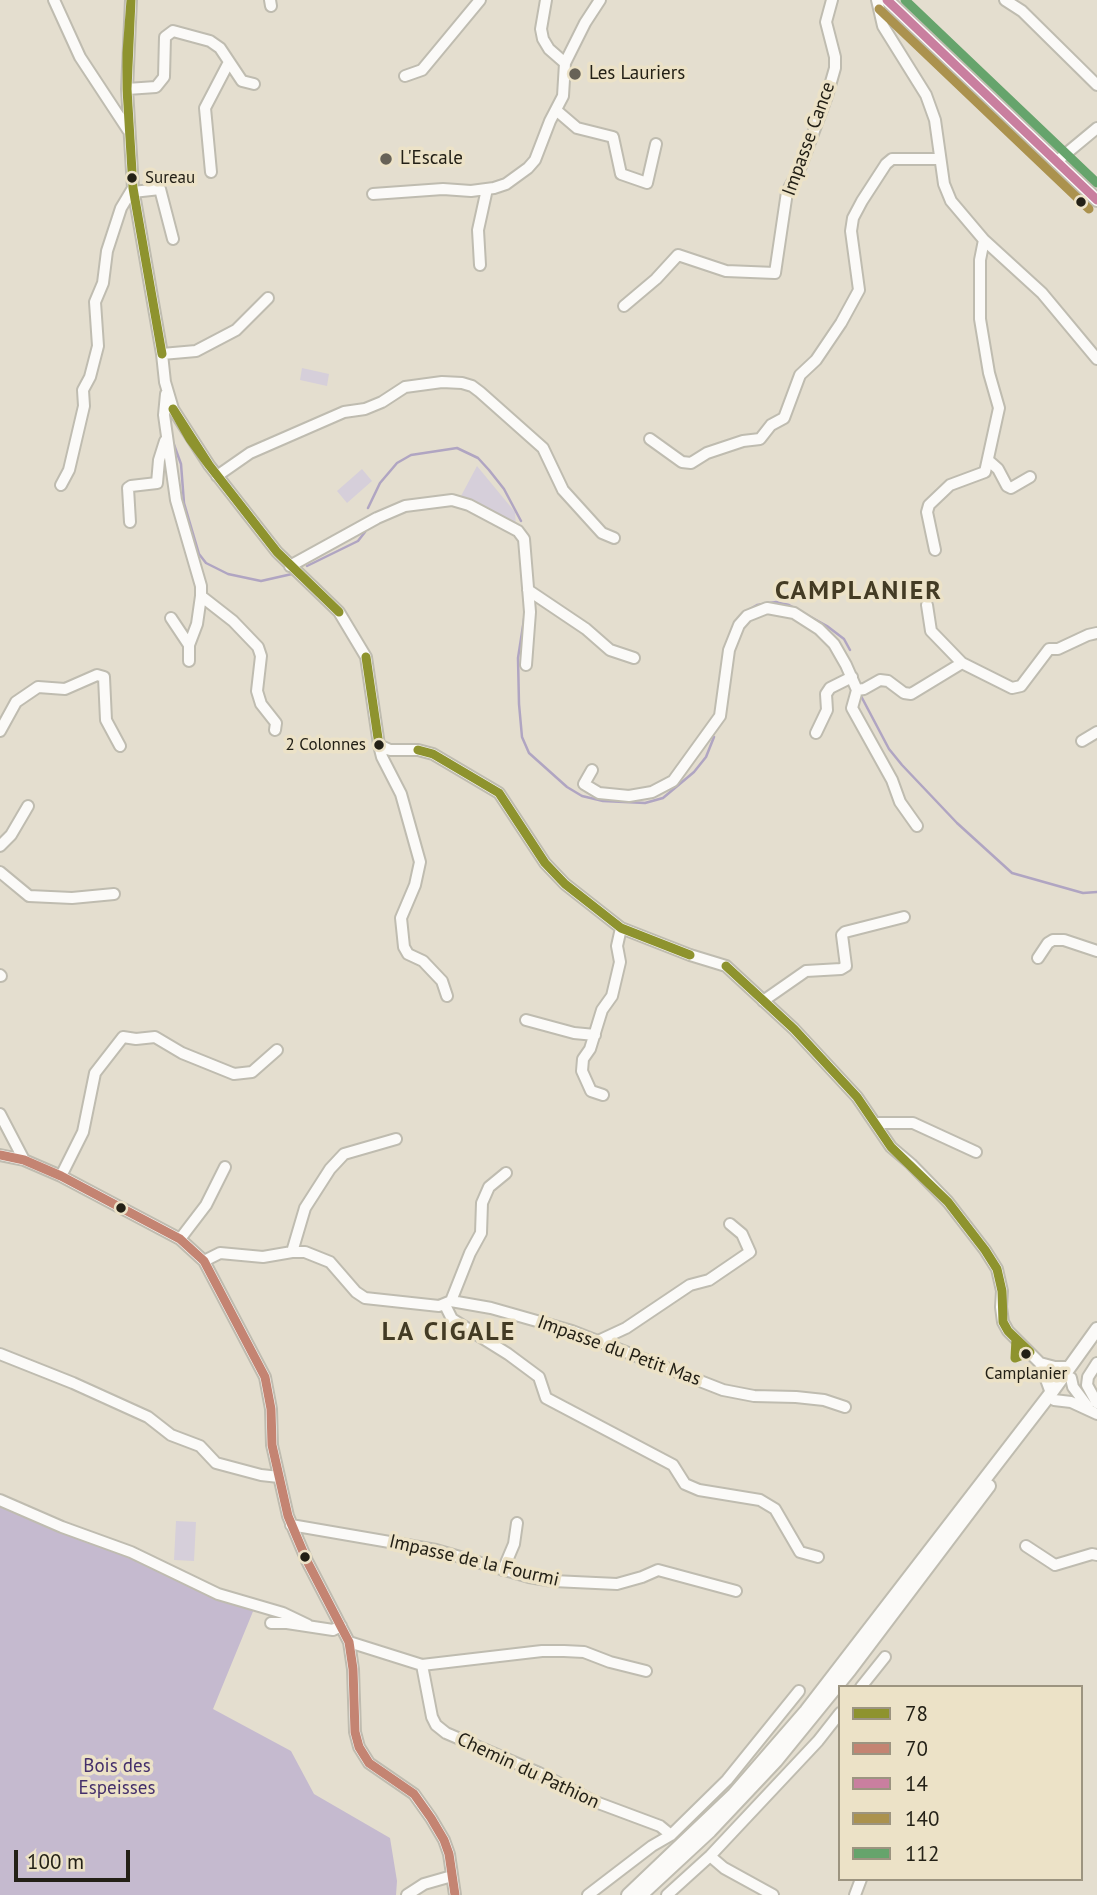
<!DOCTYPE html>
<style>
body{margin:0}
#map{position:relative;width:1097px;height:1895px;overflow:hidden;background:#e4decf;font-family:"PT Sans",sans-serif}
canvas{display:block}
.legend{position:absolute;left:838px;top:1685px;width:245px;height:196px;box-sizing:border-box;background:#ece2c7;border:2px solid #9c9480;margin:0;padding:9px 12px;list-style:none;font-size:21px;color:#232016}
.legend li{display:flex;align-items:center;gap:14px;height:35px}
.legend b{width:35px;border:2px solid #9c9480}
.scale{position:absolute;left:14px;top:1850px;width:116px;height:32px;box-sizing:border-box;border:4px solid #232016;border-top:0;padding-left:9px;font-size:21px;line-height:24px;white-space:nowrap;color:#232016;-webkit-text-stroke:5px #ece2c7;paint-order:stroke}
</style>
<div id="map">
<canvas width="1097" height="1895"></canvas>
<ul class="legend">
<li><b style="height:9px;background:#8e932e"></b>78</li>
<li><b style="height:9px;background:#c48472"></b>70</li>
<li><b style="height:9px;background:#c97f9f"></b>14</li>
<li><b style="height:9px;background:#ab924e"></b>140</li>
<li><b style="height:9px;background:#66a46c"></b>112</li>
</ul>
<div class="scale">100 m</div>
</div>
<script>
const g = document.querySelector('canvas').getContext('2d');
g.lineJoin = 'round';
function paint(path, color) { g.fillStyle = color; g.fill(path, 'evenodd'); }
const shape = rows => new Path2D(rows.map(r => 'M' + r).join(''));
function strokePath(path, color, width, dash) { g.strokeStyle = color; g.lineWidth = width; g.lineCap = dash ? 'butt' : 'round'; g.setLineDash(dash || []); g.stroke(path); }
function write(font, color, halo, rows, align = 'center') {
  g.font = font + ' "PT Sans",sans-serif'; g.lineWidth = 7; g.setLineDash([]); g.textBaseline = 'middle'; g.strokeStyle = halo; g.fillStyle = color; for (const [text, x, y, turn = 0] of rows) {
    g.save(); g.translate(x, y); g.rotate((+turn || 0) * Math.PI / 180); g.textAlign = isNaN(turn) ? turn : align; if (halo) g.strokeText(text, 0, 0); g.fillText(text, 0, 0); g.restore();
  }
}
paint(shape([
 [302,368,329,374,327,386,300,380],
 [477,466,515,512,516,528,485,512,461,496],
 [362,469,372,481,347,503,337,491],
 [176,1521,196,1522,194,1561,174,1560]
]), '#d6cfda');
paint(shape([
 [0,1504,254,1609,213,1709,291,1751,314,1794,390,1838,397,1881,396,1895,0,1895]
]), '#c5bacf');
strokePath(shape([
 [173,442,181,464,184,503,199,554,206,563,228,574,261,581,292,574],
 [368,508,380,483,397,463,411,455,457,448,478,458,489,470,504,489,521,521],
 [307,566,358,541,365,532],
 [750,609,757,605,776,602,789,605,827,626,844,639,850,650],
 [525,613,518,658,519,704,522,737,529,753,567,787,582,796,603,801,645,803,663,798,694,772,706,757,714,737],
 [861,696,889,749,902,765,957,823,1012,873,1083,893,1097,892]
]), '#b0a5c2', 2.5);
const minor = shape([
 [54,0,80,57,128,130],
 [131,0,127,89,133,188,162,354,165,382,173,409,209,465,277,552,339,612,366,657,379,745,390,750,418,750,433,754,499,793,545,863,565,884,621,928,690,955,726,966,794,1029,857,1097,891,1147,911,1164,948,1202,985,1250,997,1269,1002,1291,1001,1307,1003,1322,1008,1331,1040,1363,1051,1393],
 [270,0,271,6],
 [546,0,541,29,543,39,549,49,565,63],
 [877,0,883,26,926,95,935,120,944,184,951,201,984,240,1042,293,1097,359],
 [1005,0,1022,11,1097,85],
 [405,76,422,70,480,0],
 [127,89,156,87,164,77,165,37,173,31,210,41,220,48,242,81,254,84],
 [556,110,577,128,613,137,621,174,647,183,656,144],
 [1056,162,1097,128],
 [211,172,205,108,229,62],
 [133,192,160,189,173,239],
 [373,194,443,189,471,191,494,188,506,184,528,168,535,160,550,121,563,96,565,63,585,23,600,0],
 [480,265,478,230,487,189],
 [624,306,656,279,678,255,726,271,775,273,787,192,801,166,827,96,835,68,835,57,826,22,832,0],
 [162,354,196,351,236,330,268,298],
 [166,394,164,415,176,500,201,586,201,596,197,624,189,645,189,661],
 [650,439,682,462,691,463,707,453,743,441,760,439,771,425,784,418,800,375,816,360,841,323,859,290,851,231,853,218,862,201,886,164,892,159,939,159],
 [989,461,998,469,1007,486,1011,488,1030,477],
 [217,476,250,453,344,412,365,409,382,402,405,387,442,382,462,383,472,386,480,392,543,448,563,490,602,533,614,538],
 [61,485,69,470,84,406,83,390,90,377,98,346,95,302,103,283,107,251,121,208,133,188],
 [130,522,128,488,131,486,157,483,159,460,165,441],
 [935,550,927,512,929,505,950,485,985,472,999,408,989,373,980,319,980,260,984,240],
 [290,566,377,518,405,506,452,500,469,505,518,531,524,539,530,612,526,665],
 [528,590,586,629,610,650,634,658],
 [201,596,233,621,258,647,261,656,257,691,261,704,276,723,275,730],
 [927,605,931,631,962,663,1012,688,1021,686,1049,649,1058,649,1088,635,1097,633],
 [171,618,189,645],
 [857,690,852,708,892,780,900,802,917,826],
 [0,731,16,702,38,687,65,689,97,675,104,677,106,720,120,746],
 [816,733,827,710,826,694,830,688,852,677],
 [1082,741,1097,732],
 [379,745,382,757,401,794,420,862,415,885,401,918,404,947,408,954,423,961,442,981,447,996],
 [592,770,584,784,599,793,629,796,652,792,673,781,720,716,729,650,739,625,747,616,767,608,794,613,819,629,834,644,846,665,857,690,864,689,880,680,888,681,904,693,911,694,962,663],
 [0,846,11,835,28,806],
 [0,872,29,896,72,898,114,894],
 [1038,958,1048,943,1053,940,1064,940,1097,951],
 [0,975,1,976],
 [763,1001,806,971,841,969,846,966,842,935,845,932,904,917],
 [526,1020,574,1033,595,1035],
 [603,1095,591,1091,582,1071,583,1059,590,1049,602,1010,612,996,620,962,617,946,621,928],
 [0,1114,24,1160],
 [875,1123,913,1123,976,1152],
 [0,1155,24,1160,61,1176,180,1239,204,1261,265,1377,271,1409,272,1445,288,1516,307,1561,349,1642,353,1669,355,1732,359,1747,369,1763,414,1794,431,1818,444,1840,449,1854,455,1895],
 [61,1176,83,1132,95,1073,123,1037,136,1039,155,1037,182,1053,234,1074,252,1072,277,1050],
 [180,1239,206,1205,225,1167],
 [292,1252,305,1208,330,1169,344,1154,396,1139],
 [204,1261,220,1253,263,1257,292,1252,305,1252,330,1262,356,1292,365,1298,439,1306,451,1301,491,1308,572,1331,723,1390,754,1396,796,1397,824,1400,845,1407],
 [451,1301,470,1253,481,1233,482,1203,489,1187,506,1173],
 [445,1305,452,1319,508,1354,539,1377,546,1398,673,1465,685,1484,699,1490,760,1500,775,1509,800,1552,818,1557],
 [598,1341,626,1328,690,1285,709,1280,750,1252,742,1234,730,1224],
 [0,1354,73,1383,148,1417,171,1435,200,1446,216,1463,261,1475,279,1477],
 [1040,1363,1055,1367,1070,1367],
 [1097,1363,1088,1377,1087,1385,1097,1403],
 [1071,1378,1073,1387,1088,1407],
 [1054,1400,1071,1402,1097,1414],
 [0,1500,62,1527,131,1552,218,1594,283,1613,308,1625],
 [291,1525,436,1550,529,1577,553,1581,617,1584,642,1577,658,1570,736,1591],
 [1026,1546,1055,1565,1092,1554,1097,1555],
 [503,1570,514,1544,517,1523],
 [271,1623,287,1623,333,1630,341,1626],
 [349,1642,422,1665,432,1717,436,1725,446,1733,539,1773,593,1801,660,1826,671,1835],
 [422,1665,542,1651,564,1651,584,1652,610,1662,646,1671],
 [861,1687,885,1657],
 [710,1856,724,1868,773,1895],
 [407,1895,424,1884,452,1876],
 [588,1895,652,1846,671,1835,727,1780,799,1691],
 [667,1895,710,1856,818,1741,840,1713],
 [855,1895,861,1879]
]);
const major = shape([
 [887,0,1097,200],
 [628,1895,734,1794,806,1711,1051,1393,1097,1329],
 [641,1895,710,1831,776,1761,850,1670,989,1486]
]);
strokePath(minor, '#bfbcb0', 14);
strokePath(major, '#bfbcb0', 16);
strokePath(minor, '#fbfaf8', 10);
strokePath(major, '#fbfaf8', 12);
strokePath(shape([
 [131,0,127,89,127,53,131,0],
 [127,89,133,188],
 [127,89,133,188],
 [133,188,162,354],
 [133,188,162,354],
 [173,409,209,465],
 [173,409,190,439,209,465],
 [209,465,277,552],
 [209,465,277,552],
 [277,552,339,612],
 [277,552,339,612],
 [366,657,379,745],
 [366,657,379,745],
 [418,750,433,754,499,793],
 [499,793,545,863],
 [499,793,545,863],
 [545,863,565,884,621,928],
 [621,928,690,955],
 [621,928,690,955],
 [726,966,794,1029],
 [726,966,794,1029],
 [794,1029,857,1097],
 [794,1029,857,1097],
 [857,1097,891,1147],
 [857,1097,891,1147],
 [891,1147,948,1202],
 [948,1202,985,1250],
 [948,1202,985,1250],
 [985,1250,997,1269,1002,1291,1003,1322,1008,1331],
 [1008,1331,1030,1352,1015,1358,1016,1339,1008,1331]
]), '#8e932e', 9);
strokePath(shape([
 [0,1155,24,1160,61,1176,180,1239,204,1261,265,1377,271,1409,272,1445,288,1516,307,1561,349,1642,353,1669,355,1732,359,1747,369,1763,414,1794,431,1818,444,1840,449,1854,455,1895]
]), '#c48472', 9);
strokePath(shape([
 [887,0,1097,200]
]), '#c97f9f', 9);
strokePath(shape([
 [879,9,1089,209]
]), '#ab924e', 9);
strokePath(shape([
 [905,0,1097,183]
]), '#66a46c', 9);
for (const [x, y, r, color] of [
 [575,74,7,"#676257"],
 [386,159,7,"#676257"],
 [132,178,6,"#232016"],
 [1081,202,6,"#232016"],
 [379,745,6,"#232016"],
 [121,1208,6,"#232016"],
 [1026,1354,6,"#232016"],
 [305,1557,6,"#232016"]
]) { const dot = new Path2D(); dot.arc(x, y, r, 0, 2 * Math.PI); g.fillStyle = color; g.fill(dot); strokePath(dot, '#ece2c7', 2.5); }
write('17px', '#232016', '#ece2c7', [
 ["Sureau",145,178],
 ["2 Colonnes",366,745,"right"],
 ["Camplanier",1026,1374,"center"]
], 'left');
write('19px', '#232016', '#ece2c7', [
 ["Les Lauriers",589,74],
 ["L'Escale",400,159]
], 'left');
write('19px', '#232016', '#ece2c7', [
 ["Impasse Cance",809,139,-70],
 ["Impasse du Petit Mas",619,1351,20],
 ["Impasse de la Fourmi",474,1561,13],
 ["Chemin du Pathion",528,1771,25]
]);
write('19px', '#442f6b', '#ece2c7', [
 ["Bois des",117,1767],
 ["Espeisses",117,1789]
]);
g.letterSpacing = '2px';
write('bold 26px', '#433b24', '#ece2c7', [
 ["CAMPLANIER",859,592],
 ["LA CIGALE",449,1333]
]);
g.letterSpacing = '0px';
</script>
